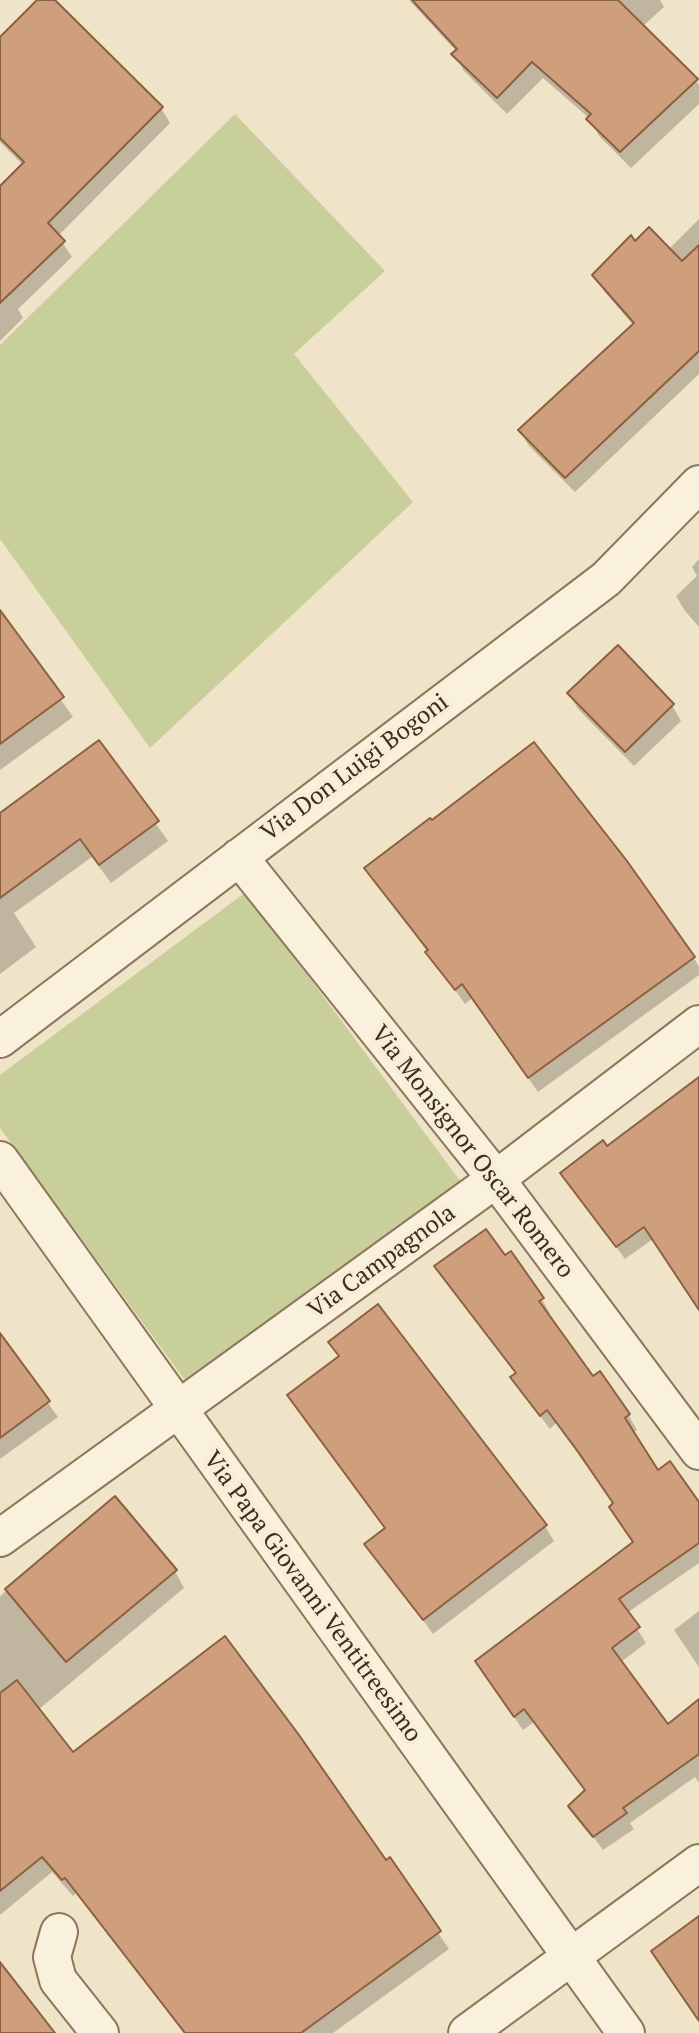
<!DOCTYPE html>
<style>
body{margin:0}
canvas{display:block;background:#f0e4c8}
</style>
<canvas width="699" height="2033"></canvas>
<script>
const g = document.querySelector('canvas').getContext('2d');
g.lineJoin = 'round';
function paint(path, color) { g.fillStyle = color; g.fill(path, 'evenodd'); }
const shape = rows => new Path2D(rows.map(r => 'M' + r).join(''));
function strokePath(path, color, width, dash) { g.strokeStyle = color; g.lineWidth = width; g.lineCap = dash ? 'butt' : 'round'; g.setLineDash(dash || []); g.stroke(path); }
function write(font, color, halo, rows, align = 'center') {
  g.font = font + ' "PT Serif",serif'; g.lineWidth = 8; g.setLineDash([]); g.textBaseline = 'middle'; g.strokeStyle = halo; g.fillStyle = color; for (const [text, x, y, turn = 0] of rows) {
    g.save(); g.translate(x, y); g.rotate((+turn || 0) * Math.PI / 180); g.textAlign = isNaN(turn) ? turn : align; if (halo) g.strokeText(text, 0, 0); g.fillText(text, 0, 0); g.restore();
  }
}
paint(shape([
 [235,114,385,271,294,354,413,502,150,748,0,539,0,345],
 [246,892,461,1182,187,1383,0,1128,0,1075]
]), '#c9cf9b');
paint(shape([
 [40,0,52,0,161,108,170,123,58,236,72,257,18,309,23,318,0,341,0,189,23,165,0,142,0,39],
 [409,0,660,0,664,7,642,27,696,81,699,85,699,104,631,168,599,136,589,118,543,78,507,114,464,71,454,54,457,52],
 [699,219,699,374,575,492,529,446,520,431,634,326,604,291,595,275,635,244,669,249],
 [699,559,699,627,685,611,676,596,697,576,692,567],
 [13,631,73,717,0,770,0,640],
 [569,694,672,705,681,721,634,766,578,709],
 [99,743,168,841,111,883,92,857,14,913,36,947,0,974,0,815],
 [367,869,694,958,699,967,699,975,538,1092,472,998,465,1004],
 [699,1079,699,1308,653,1239,625,1259,571,1186,607,1149],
 [511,1254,542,1299,550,1314,547,1316,592,1379,600,1374,629,1416,637,1430,632,1433,657,1473,699,1505,699,1563,627,1613,646,1643,621,1662,668,1727,699,1702,699,1783,695,1777,630,1823,634,1829,603,1850,570,1806,586,1792,534,1722,523,1730,486,1676,635,1543,614,1505,556,1423,550,1429,521,1392,513,1378,517,1375,436,1267,504,1258],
 [0,1336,58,1417,0,1459],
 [330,1342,545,1526,554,1541,433,1634,367,1544,386,1529,290,1396,340,1358],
 [115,1499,175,1571,184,1588,38,1710,72,1754,386,1863,389,1860,449,1949,333,2033,184,2033,76,1893,73,1896,52,1872,0,1915,0,1596],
 [699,1611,699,1667,674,1630]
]), '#0003');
const building = shape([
 [37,0,55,0,163,107,48,223,65,241,0,303,0,186,24,162,0,138,0,37,37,0],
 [412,0,618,0,698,79,620,152,586,119,591,114,532,62,497,98,451,54,457,49,412,0],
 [649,227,682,261,699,245,699,351,565,478,518,430,634,323,592,275,631,235,635,241,649,227],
 [0,610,64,697,0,744,0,610],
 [618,645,674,704,625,752,567,693,618,645],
 [99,740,159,821,99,865,80,839,0,898,0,813,99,740],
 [534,742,627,861,695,957,528,1078,462,984,455,990,425,952,428,950,364,868,430,818,432,820,534,742],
 [699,1077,699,1310,644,1227,616,1247,560,1173,603,1140,607,1146,699,1077],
 [486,1229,505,1255,511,1251,544,1298,539,1301,593,1376,600,1371,630,1414,625,1418,658,1470,670,1461,699,1502,699,1543,619,1599,640,1627,612,1648,668,1724,699,1699,699,1754,623,1808,627,1813,593,1837,568,1806,585,1790,524,1709,514,1717,475,1661,633,1542,609,1507,613,1503,579,1453,547,1410,540,1416,510,1377,516,1373,434,1266,486,1229],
 [378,1304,547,1525,423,1620,364,1544,385,1528,287,1395,339,1356,328,1342,378,1304],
 [0,1333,50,1401,0,1438,0,1333],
 [115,1496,177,1570,66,1662,5,1589,115,1496],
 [225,1636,299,1735,386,1860,390,1857,441,1931,301,2033,185,2033,65,1878,62,1880,42,1857,0,1891,0,1693,17,1680,73,1752,225,1636],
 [699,1916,699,2021,651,1951,699,1916],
 [0,1962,55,2033,0,2033,0,1962]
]);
paint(building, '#cf9f7d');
strokePath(building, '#8d5f41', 2);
const street = shape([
 [239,857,496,1179,699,1451],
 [0,1039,606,579,699,484],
 [0,1160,626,2033],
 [0,1538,496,1179,699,1024],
 [59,1932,52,1957,58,1980,100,2033],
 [467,2033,699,1863]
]);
strokePath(street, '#8d765c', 40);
strokePath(street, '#faf1dc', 36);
write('24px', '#3d2e20', '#f7eed8', [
 ["Via Don Luigi Bogoni",355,768,-37],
 ["Via Monsignor Oscar Romero",472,1152,52],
 ["Via Campagnola",382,1262,-36],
 ["Via Papa Giovanni Ventitreesimo",312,1597,54]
]);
</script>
